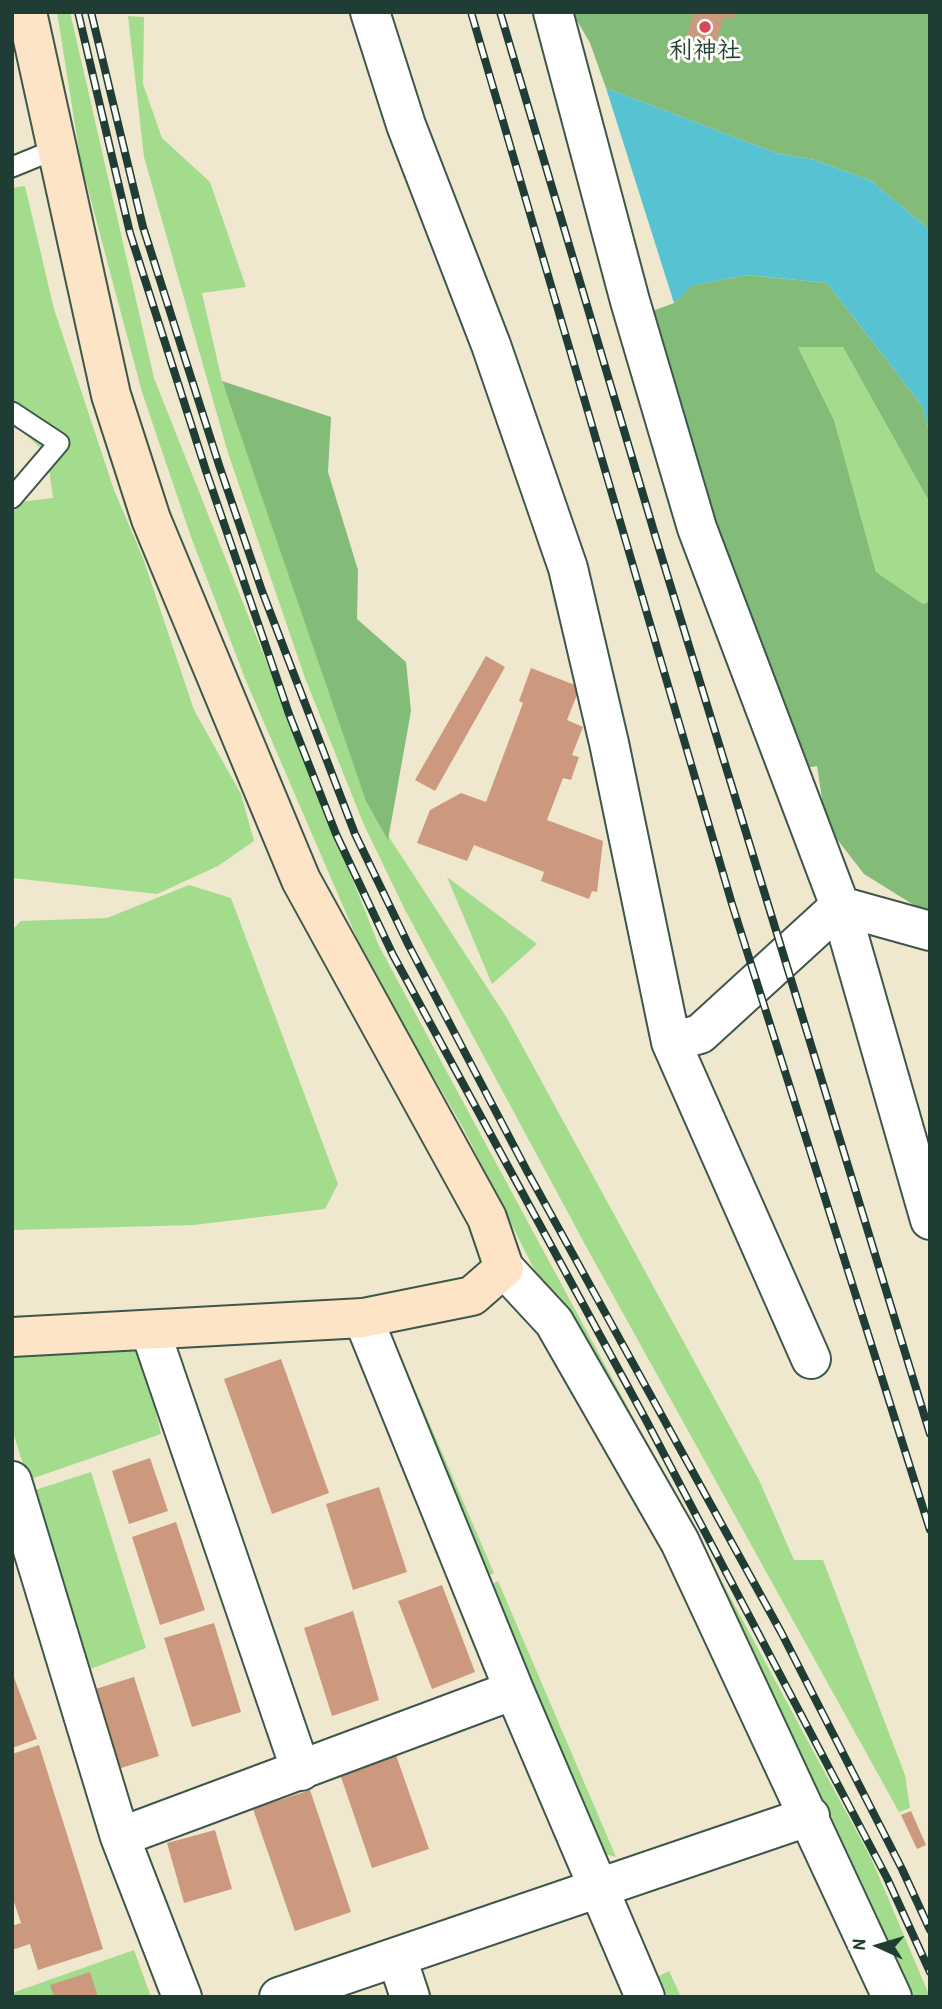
<!DOCTYPE html>
<meta charset="utf-8">
<style>
body{margin:0}
#map{position:relative;width:942px;height:2009px;overflow:hidden;background:#efe8ce;font-family:"Patrick Hand",sans-serif}
canvas{display:block}
.frame{position:absolute;inset:0;border:14px solid #1f3d34;pointer-events:none}
.north{position:absolute;left:844px;top:1911px;width:70px;height:70px;-webkit-text-stroke:5px #fdfcf7;paint-order:stroke;rotate:274deg;font-size:19px;font-weight:700;line-height:28px;text-align:center;color:#1f3d34}
.north::after{content:'';display:block;margin:auto;width:24px;height:32px;background:#1f3d34;clip-path:polygon(50% 0,100% 100%,50% 72%,0 100%)}
</style>
<div id="map">
<canvas width="942" height="2009"></canvas>
<div class="frame"></div>
<div class="north">N</div>
</div>
<script>
const g = document.querySelector('canvas').getContext('2d');
g.lineJoin = 'round';
function paint(path, color) { g.fillStyle = color; g.fill(path, 'evenodd'); }
const shape = rows => new Path2D(rows.map(r => 'M' + r).join(''));
function strokePath(path, color, width, dash) { g.strokeStyle = color; g.lineWidth = width; g.lineCap = dash ? 'butt' : 'round'; g.setLineDash(dash || []); g.stroke(path); }
function write(font, color, halo, rows, align = 'center') {
  g.font = font + ' "Patrick Hand","Klee One",sans-serif'; g.lineWidth = 6; g.setLineDash([]); g.textBaseline = 'middle'; g.strokeStyle = halo; g.fillStyle = color; for (const [text, x, y, turn = 0] of rows) {
    g.save(); g.translate(x, y); g.rotate((+turn || 0) * Math.PI / 180); g.textAlign = isNaN(turn) ? turn : align; if (halo) g.strokeText(text, 0, 0); g.fillText(text, 0, 0); g.restore();
  }
}
paint(shape([
 [57,12,70,12,154,378,379,946,872,1860,930,1997,900,1997,462,1126,368,964,246,681,191,537,142,392,81,163],
 [128,16,144,17,143,84,162,138,210,182,246,287,202,293,222,381,370,808,507,1018,759,1480,794,1560,823,1560,905,1775,910,1808,899,1812,588,1250,405,910,364,825,305,678,228,453,144,157],
 [25,186,54,309,114,490,143,558,194,710,241,794,254,841,218,866,157,894,12,878,12,503,53,498,47,454,12,422,12,188],
 [798,347,843,347,930,503,930,601,923,604,876,572,834,420],
 [447,877,537,944,492,984],
 [189,885,231,898,338,1184,325,1209,194,1225,12,1230,12,930,21,921,107,918],
 [388,1327,494,1573,482,1578,382,1329],
 [141,1347,161,1434,28,1480,12,1429,12,1350],
 [91,1472,146,1648,85,1671,29,1492],
 [498,1581,616,1857,605,1854,488,1587],
 [134,1950,151,1997,12,1997,12,1993],
 [669,1971,681,1997,668,1997,659,1976]
]), '#a4dc8d');
paint(shape([
 [572,12,930,12,930,230,870,180,814,160,776,153,606,88,590,43],
 [748,275,827,283,923,407,930,435,930,503,843,347,798,347,834,420,876,572,923,604,930,601,930,915,864,874,826,825,817,766,795,770,737,598,647,313,674,303,692,285],
 [222,381,331,417,328,472,358,570,357,619,406,662,411,711,388,840,366,801]
]), '#83bc78');
paint(shape([
 [606,88,776,153,814,160,870,180,930,230,930,435,923,407,827,283,748,275,693,285,674,303]
]), '#57c2d2');
paint(shape([
 [694,12,737,12,735,17,723,19,715,45,687,36],
 [486,656,505,667,435,791,415,780],
 [531,668,580,687,567,720,583,727,572,755,579,757,571,780,563,778,547,820,603,841,597,892,592,891,589,899,541,881,544,872,474,845,467,861,417,843,430,810,461,793,486,802,523,703,519,701],
 [281,1359,329,1493,272,1514,224,1379],
 [150,1458,168,1511,129,1524,112,1471],
 [379,1487,407,1572,353,1590,326,1504],
 [176,1522,205,1610,160,1625,132,1537],
 [442,1585,475,1672,432,1689,398,1601],
 [353,1611,379,1700,332,1716,304,1628],
 [214,1623,241,1712,192,1727,164,1638],
 [12,1672,37,1739,12,1748],
 [134,1677,159,1756,115,1770,89,1691],
 [39,1745,103,1949,38,1970,30,1944,12,1950,12,1926,21,1923,12,1896,12,1754],
 [396,1755,429,1849,372,1868,340,1774],
 [310,1790,351,1912,295,1931,253,1809],
 [911,1811,926,1845,917,1849,901,1815],
 [215,1830,232,1889,184,1903,167,1843],
 [90,1972,98,1997,54,1997,50,1985]
]), '#cc997e');
const lane = shape([
 [12,167,39,156,58,154],
 [12,412,59,443,12,498]
]);
const street = shape([
 [370,12,406,125,491,345,568,568,609,743,671,1042,811,1359],
 [553,12,630,301,697,528,840,906,930,1220],
 [840,906,930,931],
 [671,1042,700,1034,840,906],
 [504,1268,554,1322,680,1542,892,1997],
 [363,1318,514,1690,645,1997],
 [150,1330,301,1771],
 [12,1481,120,1837,182,1997],
 [120,1837,514,1690],
 [397,1958,410,1997],
 [279,1997,810,1816]
]);
const secondary = shape([
 [12,1337,363,1318,472,1296,504,1268,487,1218,301,880,151,519,111,395,27,12]
]);
strokePath(lane, '#3e574b', 23);
strokePath(street, '#3e574b', 42);
strokePath(secondary, '#3e574b', 42);
strokePath(lane, '#fff', 19);
strokePath(street, '#fff', 38);
strokePath(secondary, '#fee4c6', 38);
const rail = shape([
 [78,12,130,233,206,471,289,714,336,834,393,955,646,1420,887,1878,930,1972],
 [91,12,143,227,219,465,262,591,355,834,409,946,527,1171,781,1632,902,1869,930,1930],
 [471,12,732,904,930,1530],
 [500,12,655,535,930,1434]
]);
strokePath(rail, '#1f3d34', 8);
strokePath(rail, '#fdfcf7', 5, [16]);
for (const [x, y, r, color] of [
 [705,27,7,"#d1495b"]
]) { const dot = new Path2D(); dot.arc(x, y, r, 0, 2 * Math.PI); g.fillStyle = color; g.fill(dot); strokePath(dot, '#fdfcf7', 2.5); }
write('bold 24px', '#1f3d34', '#fdfcf7', [
 ["利神社",705,52]
]);
</script>
